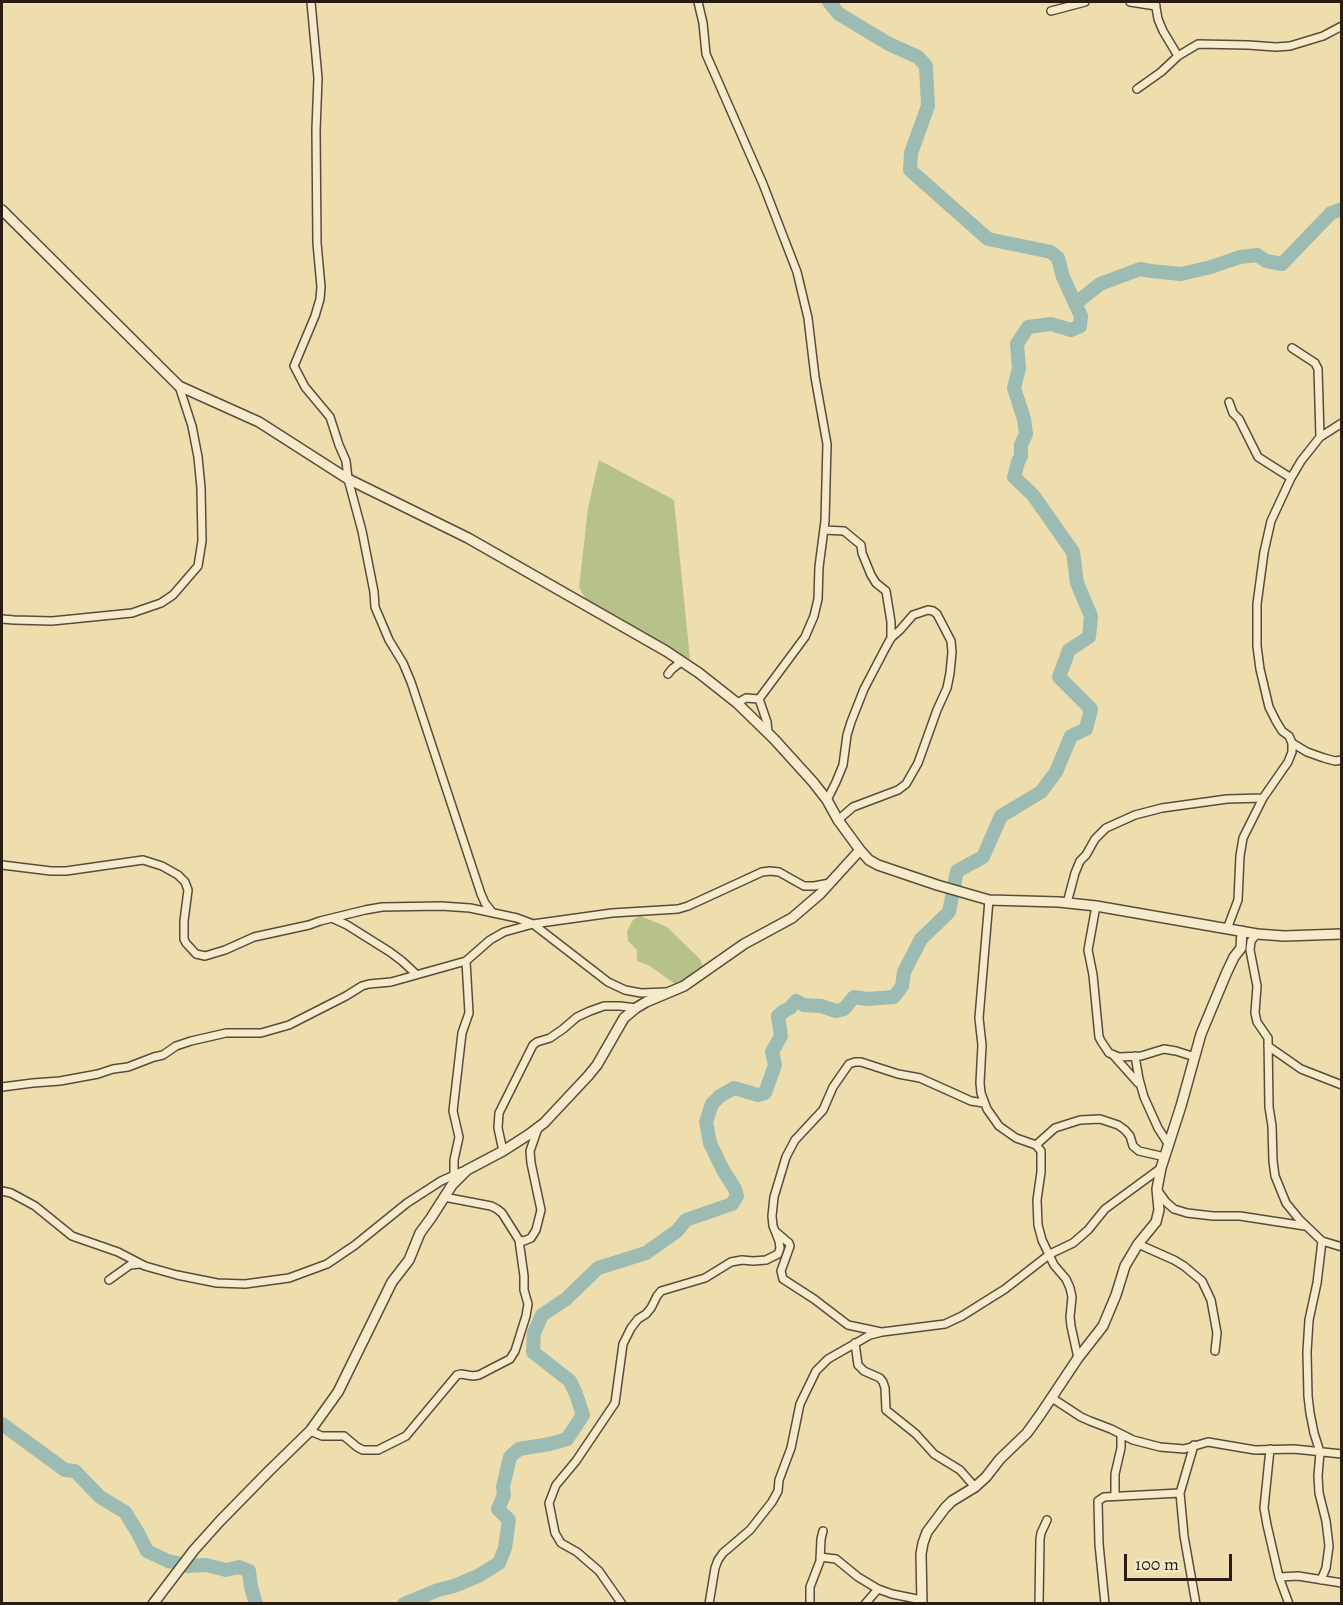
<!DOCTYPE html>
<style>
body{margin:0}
#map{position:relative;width:1343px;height:1605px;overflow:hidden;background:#efdead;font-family:Alegreya,serif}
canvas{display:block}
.frame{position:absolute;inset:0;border:3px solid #281c15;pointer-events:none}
.scale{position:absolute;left:1124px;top:1554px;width:108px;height:27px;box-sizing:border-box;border:3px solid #281c15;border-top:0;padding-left:8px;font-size:18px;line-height:21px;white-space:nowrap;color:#281c15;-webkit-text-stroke:4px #f5eaca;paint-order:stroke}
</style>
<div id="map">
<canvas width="1343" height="1605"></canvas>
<div class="frame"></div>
<div class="scale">100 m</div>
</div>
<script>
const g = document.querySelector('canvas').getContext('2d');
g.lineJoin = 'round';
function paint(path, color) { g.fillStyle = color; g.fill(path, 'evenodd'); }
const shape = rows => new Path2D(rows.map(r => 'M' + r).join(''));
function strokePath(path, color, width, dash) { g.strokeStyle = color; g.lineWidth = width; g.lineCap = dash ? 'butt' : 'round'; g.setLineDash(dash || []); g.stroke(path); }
paint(shape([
 [599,460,674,500,690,659,666,647,588,603,579,587,588,508],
 [640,916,667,927,700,959,703,967,679,987,650,966,637,961,637,950,628,941,627,931,633,920]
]), '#b7c28b');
strokePath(shape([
 [1075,304,1100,284,1140,269,1151,271,1181,274,1211,267,1240,257,1257,255,1266,261,1282,264,1331,213,1342,209],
 [2,1424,65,1470,75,1471,100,1497,125,1512,138,1533,147,1551,168,1561,181,1564],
 [187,1566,206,1565,226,1570,239,1567,249,1571,251,1587,256,1604],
 [404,1604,438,1590,454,1586,478,1576,499,1563,505,1548,509,1520,498,1509,504,1495,503,1487,510,1457,519,1449,550,1444,567,1439,583,1415,576,1394,570,1381,533,1352,534,1333,542,1315,566,1299,598,1268,646,1253,677,1231,686,1220,732,1204,737,1196,735,1189,723,1170,710,1143,706,1122,712,1104,720,1096,734,1088,758,1095,765,1093,775,1065,772,1052,781,1036,778,1016,784,1011,790,1008,796,1001,804,1005,821,1006,836,1011,844,1009,854,997,867,999,894,997,902,986,904,972,921,939,949,912,957,871,983,857,1001,816,1041,792,1056,772,1071,736,1086,729,1091,709,1059,677,1069,650,1089,637,1091,616,1077,583,1073,552,1033,495,1014,477,1018,462,1021,456,1021,445,1026,434,1024,419,1014,388,1019,368,1017,344,1028,327,1051,324,1071,330,1080,326,1081,316,1063,277,1058,258,1051,252,988,239,910,170,911,153,928,106,926,66,918,57,889,44,839,14,829,2]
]), '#9cbbb3', 14);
const minor = shape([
 [311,2,318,78,316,130,317,243,321,287,320,299,315,316,294,366,305,387,330,417,339,445,346,461,348,479,362,531,374,592,375,607,389,640,403,663,411,682,481,894,485,903,492,912],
 [698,2,703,23,706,54,763,184,797,272,808,318,815,377,827,444,825,521,819,567,818,599,814,616,805,637,759,699,746,698,737,703],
 [1130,2,1156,6],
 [1155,2,1158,19,1163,31,1178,56],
 [1051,11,1085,2],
 [1137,89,1161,72,1178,56,1198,44,1248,45,1276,47,1290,46,1323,36,1342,26],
 [1292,348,1315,363,1318,369,1320,437],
 [1229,402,1233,413,1239,419,1258,457,1291,478],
 [824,530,844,531,861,545,862,553,871,575,876,583,886,591,891,622,891,638],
 [2,619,14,620,52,621,132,613,161,603,173,595,198,566,202,541,201,488,198,457,192,426,179,386],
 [668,674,672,669,681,662],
 [759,699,767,722,768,733],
 [1292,743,1307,752,1324,758,1335,761,1342,760],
 [827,800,836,782,843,765,847,735,851,722,864,689,886,647,891,638,900,630,913,615,928,610,933,611,937,614,951,641,952,652,950,673,947,688,937,710,918,763,906,784,898,790,853,807,838,820],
 [2,865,51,871,66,871,143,860,162,866,178,875,185,882,188,890,184,921,184,939,186,943,196,954,205,956,225,950,254,937,309,925,320,921,365,910,382,907,441,906,470,908,517,918,533,924,612,913,678,909,688,906,762,872,770,871,779,872,804,886,814,886,830,883],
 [989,900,979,1018,982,1045,980,1083,981,1093,987,1109,999,1126,1016,1138,1036,1145,1041,1151,1041,1172,1037,1200,1038,1225,1042,1240,1054,1265,1066,1279,1070,1288,1072,1297,1070,1317,1071,1326,1078,1358],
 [1067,903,1075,873,1080,861,1086,855,1095,839,1106,828,1135,815,1162,808,1227,799,1263,798],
 [1096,906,1088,950,1093,975,1099,1037,1101,1041,1109,1053,1119,1057,1141,1056,1164,1049,1176,1051,1195,1057],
 [334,919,347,925,390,952,402,961,416,974],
 [1227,929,1238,900,1240,856,1243,838,1263,798,1288,762,1292,752,1292,743,1289,736,1282,731,1276,721,1269,707,1260,669,1257,646,1257,604,1264,552,1271,521,1291,478,1301,461,1320,437,1342,423],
 [1257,934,1251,941,1250,950,1257,986,1255,1013,1257,1022,1268,1038,1269,1107,1272,1126,1273,1161,1275,1176,1286,1203,1299,1219,1322,1241,1342,1247],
 [1268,1046,1301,1069,1342,1085],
 [1114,1056,1138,1083],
 [1135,1056,1139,1079,1144,1097,1158,1128,1169,1145],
 [2,1087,33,1083,60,1081,98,1074,113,1069,128,1067,154,1057,163,1055,176,1046,191,1041,226,1033,261,1033,289,1025,346,996,362,986,369,984,391,982,466,961,490,940,504,932,533,924,608,982,625,990,641,993,666,992],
 [1036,1145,1055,1128,1080,1120,1100,1119,1118,1125,1125,1130,1130,1136,1133,1146,1139,1151,1165,1157],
 [503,1151,498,1128,499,1113,533,1045,537,1042,550,1038,563,1029,577,1017,590,1011,604,1006,620,1006,636,1008],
 [454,1175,454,1160,459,1137,453,1111,462,1033,469,1013,466,961],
 [2,1191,11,1193,35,1206,72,1236,118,1252,145,1266,177,1275,217,1283,245,1284,289,1278,327,1264,355,1245,407,1203,441,1181,463,1171],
 [1158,1191,1166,1202,1174,1209,1187,1213,1213,1216,1240,1216,1305,1226],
 [444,1197,491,1206,497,1209,502,1213,519,1240,524,1241,531,1238,536,1230,541,1210,531,1163,530,1151,538,1128],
 [776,1232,789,1243,790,1246,781,1271,783,1279,814,1299,848,1325,881,1332],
 [1138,1244,1174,1260,1184,1266,1202,1281,1211,1300,1217,1333,1215,1351],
 [109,1280,130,1265,140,1264],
 [855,1343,858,1365,864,1371,880,1378,883,1382,885,1388,886,1410,916,1434,934,1454,960,1470,975,1487],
 [1052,1398,1081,1417,1090,1421,1111,1429,1133,1440,1160,1447,1184,1449,1208,1442,1255,1450,1294,1449,1342,1454],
 [310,1431,322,1436,344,1436,357,1447,363,1450,378,1450,406,1436,457,1375,461,1374,473,1376,479,1375,510,1359,515,1351,526,1316,528,1304,524,1290,524,1276,519,1240],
 [1194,1445,1180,1493,1184,1536,1196,1604],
 [1270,1449,1264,1508,1267,1525,1279,1577,1289,1604],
 [1115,1496,1115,1474,1121,1448,1121,1434],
 [820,1557,836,1559,858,1577,878,1589,892,1594,922,1600],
 [1279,1577,1298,1576,1342,1583],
 [1321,1580,1326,1568,1329,1546,1326,1521,1319,1493,1318,1476,1320,1452,1314,1433,1310,1413,1308,1396,1307,1352,1309,1320,1317,1283,1322,1241],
 [622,1604,599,1571,577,1552,561,1543,555,1533,549,1503,556,1485,576,1461,615,1403,623,1344,631,1328,638,1319,646,1314,651,1308,657,1296,661,1291,705,1278,731,1262,742,1260,753,1261,766,1260,778,1254,780,1248,779,1241,773,1226,772,1216,774,1197,786,1157,795,1140,823,1110,833,1087,849,1064,855,1062,861,1062,898,1074,920,1078,971,1101,984,1103],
 [709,1604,715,1568,718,1560,723,1553,750,1530,772,1502,778,1491,779,1480,791,1448,800,1404,816,1371,828,1359,870,1335,882,1332,945,1324,962,1316,1005,1289,1050,1254,1073,1243,1088,1230,1105,1209,1161,1168],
 [810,1604,810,1587,820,1561,821,1539,823,1531],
 [865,1604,878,1589],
 [1039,1604,1040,1539,1041,1533,1047,1520],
 [1105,1604,1099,1544,1098,1501,1104,1497,1180,1493]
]);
const tertiary = shape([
 [2,210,179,386,259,422,348,479,468,538,666,651,699,673,737,703,774,739,813,782,827,800,838,820,860,850,869,860,878,865,937,885,989,900,1059,902,1096,906,1257,934,1284,936,1342,934],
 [153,1604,194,1550,220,1521,269,1471,310,1431,338,1392,392,1282,409,1260,420,1233,431,1218,452,1185,467,1170,503,1151,528,1135,544,1123,588,1076,597,1065,624,1018,636,1008,646,1002,684,986,744,944,792,918,820,894,860,850],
 [922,1604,921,1554,923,1543,927,1532,945,1508,952,1501,975,1487,986,1477,1000,1459,1027,1433,1040,1415,1078,1358,1103,1326,1116,1295,1125,1266,1138,1244,1156,1222,1159,1210,1157,1189,1161,1168,1181,1106,1201,1034,1226,974,1234,957,1241,948,1242,931]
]);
strokePath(minor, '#5a4c3b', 10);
strokePath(tertiary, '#5a4c3b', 12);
strokePath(minor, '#f5eaca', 7);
strokePath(tertiary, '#f5eaca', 9);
</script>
